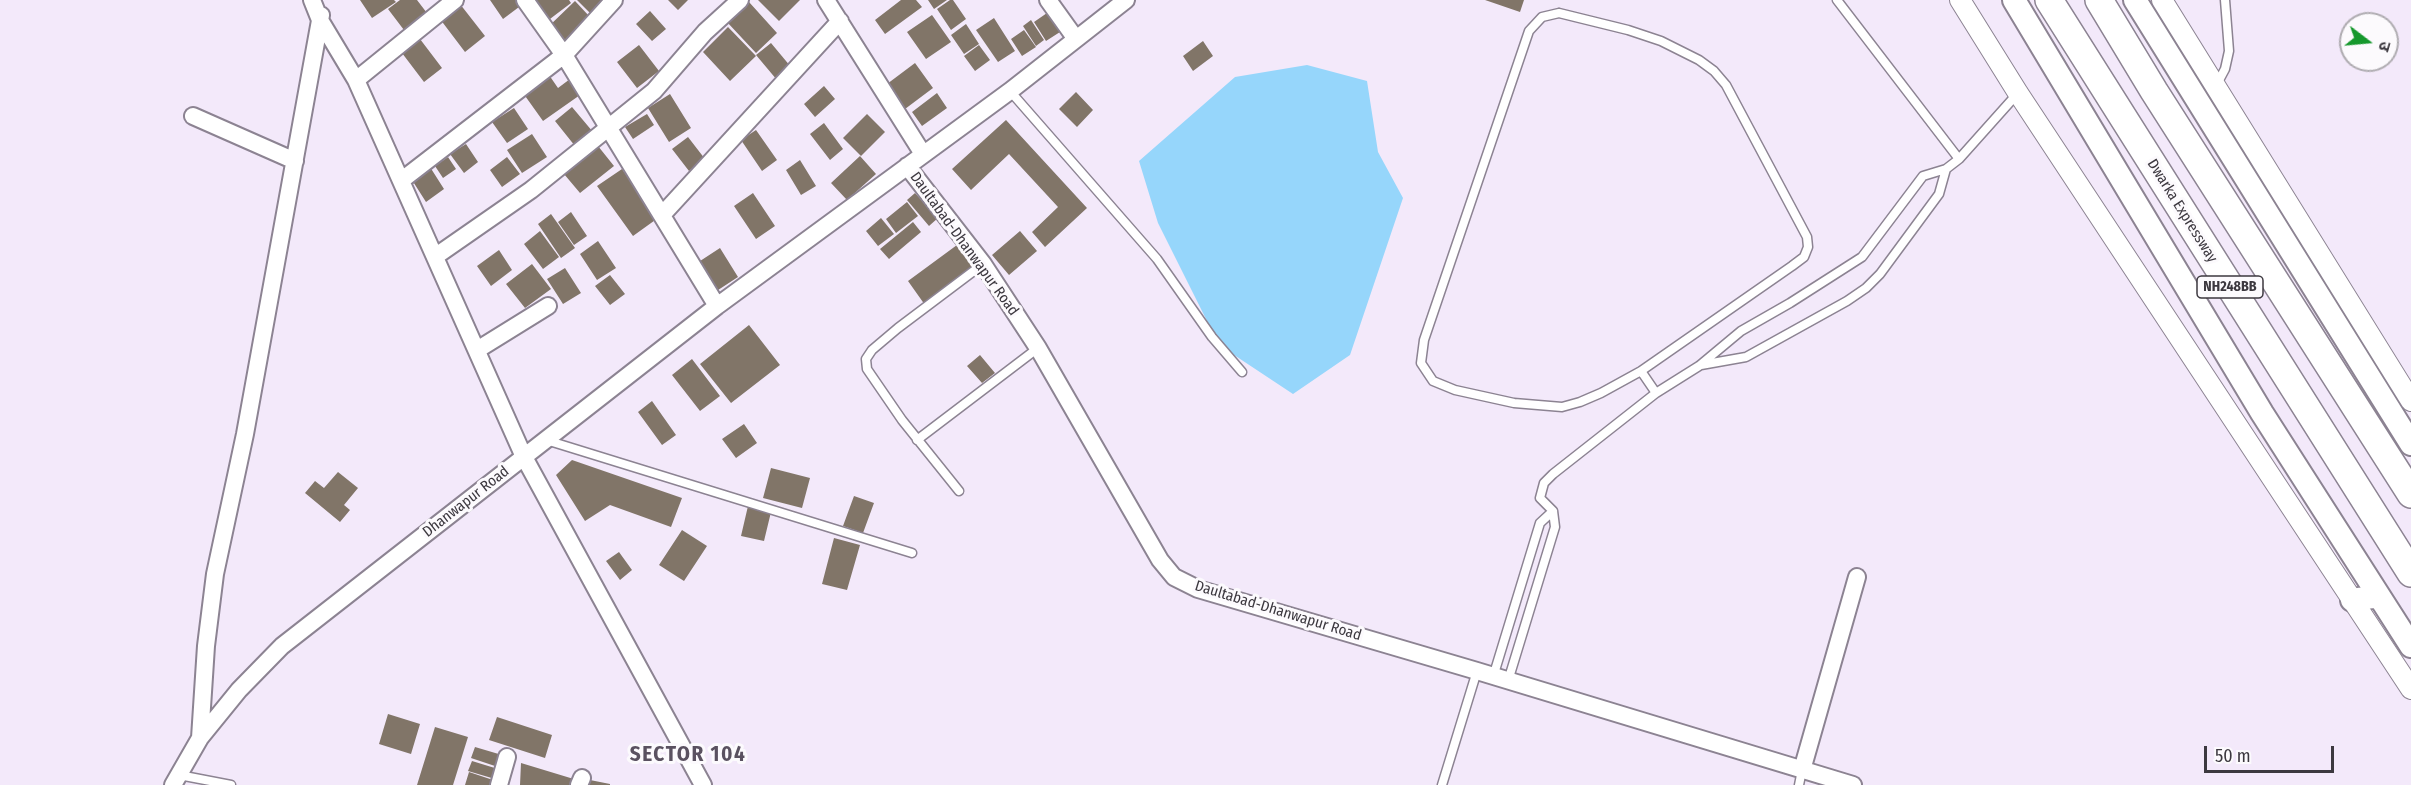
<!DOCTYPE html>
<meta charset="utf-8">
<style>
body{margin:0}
#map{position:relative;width:2411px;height:785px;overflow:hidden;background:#f3e9fa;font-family:"Fira Sans Condensed","Noto Sans Devanagari",sans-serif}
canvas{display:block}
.north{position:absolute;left:2339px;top:12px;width:60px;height:60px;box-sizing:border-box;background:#fcfafd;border:2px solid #afacb1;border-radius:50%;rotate:106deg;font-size:16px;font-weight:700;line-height:24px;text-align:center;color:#3c383f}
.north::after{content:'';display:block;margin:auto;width:21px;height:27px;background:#16982d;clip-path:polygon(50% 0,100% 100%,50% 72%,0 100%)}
.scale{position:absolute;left:2204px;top:746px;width:130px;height:27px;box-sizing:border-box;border:3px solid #3c383f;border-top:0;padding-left:8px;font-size:18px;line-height:21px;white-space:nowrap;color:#3c383f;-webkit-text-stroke:4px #fcfafd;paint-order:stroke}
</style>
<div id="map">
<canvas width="2411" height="785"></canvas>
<div class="north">उ</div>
<div class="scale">50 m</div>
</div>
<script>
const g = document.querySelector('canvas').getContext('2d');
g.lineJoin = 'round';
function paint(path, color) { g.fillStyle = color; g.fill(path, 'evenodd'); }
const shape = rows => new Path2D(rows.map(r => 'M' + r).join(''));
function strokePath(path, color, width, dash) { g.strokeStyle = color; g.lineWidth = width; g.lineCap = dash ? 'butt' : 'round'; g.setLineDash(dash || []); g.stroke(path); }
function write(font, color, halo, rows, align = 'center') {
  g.font = font + ' "Fira Sans Condensed",sans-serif'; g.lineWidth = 6; g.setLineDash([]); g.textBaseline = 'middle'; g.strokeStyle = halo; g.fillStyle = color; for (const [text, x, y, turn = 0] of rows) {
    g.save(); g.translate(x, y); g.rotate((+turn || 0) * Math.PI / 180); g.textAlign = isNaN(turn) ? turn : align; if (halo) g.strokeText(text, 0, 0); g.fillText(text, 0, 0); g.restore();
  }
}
paint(shape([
 [1307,65,1367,81,1378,152,1403,198,1350,355,1293,394,1219,345,1158,223,1139,161,1235,77]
]), '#96d6fb');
paint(shape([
 [360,0,394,0,396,2,372,18],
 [400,0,417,0,430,17,407,34,388,9],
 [490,0,520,0,523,4,503,19],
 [535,0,569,0,571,3,546,22],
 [577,0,608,0,594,17],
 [668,0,688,0,678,10],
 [758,0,800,0,779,21],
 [901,0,916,0,922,7,885,34,875,20],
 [928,0,947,0,934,9],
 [950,0,953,0,966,19,951,30,937,9],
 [1485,0,1524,0,1520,12],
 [575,1,590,17,563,43,548,27],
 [749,2,777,33,756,53,727,22],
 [460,4,485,36,465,52,440,19],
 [650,11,666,29,652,41,636,24],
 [1047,13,1060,32,1046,41,1034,22],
 [932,15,951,42,926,59,907,32],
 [994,18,1015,51,998,62,976,30],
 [1031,20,1044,40,1036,46,1023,26],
 [966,24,979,44,964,54,951,35],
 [728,27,756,56,730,81,703,52],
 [1024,30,1036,47,1022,56,1011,39],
 [420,39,442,68,424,82,402,53],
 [1203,41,1213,56,1193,71,1183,56],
 [771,43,791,67,777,80,756,55],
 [639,45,659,71,637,88,617,62],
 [979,45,990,60,975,71,964,56],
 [915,63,933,88,905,109,887,84],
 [549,75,558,88,570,79,580,95,543,121,523,93],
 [824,86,835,99,815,117,804,104],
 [1076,92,1093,110,1077,127,1059,109],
 [937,93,947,108,922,126,912,112],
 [670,94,691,128,669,142,648,108],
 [572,107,593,132,575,146,555,121],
 [514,108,528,129,507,143,492,122],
 [647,114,654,125,633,139,625,127],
 [867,114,885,132,861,156,843,138],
 [1006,120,1087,208,1045,247,1032,232,1058,207,1009,154,971,190,952,169],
 [824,123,843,149,830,160,810,134],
 [756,130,777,160,762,171,741,140],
 [532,134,547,157,522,173,507,150],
 [688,137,705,159,689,171,672,149],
 [466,144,478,162,464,173,450,154],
 [598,146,614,166,580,193,564,174],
 [860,156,876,174,847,200,831,183],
 [448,157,456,169,443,178,435,166],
 [507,157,520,174,502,187,490,170],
 [800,160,816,186,801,195,786,170],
 [430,167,444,189,426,202,412,180],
 [622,169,658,218,633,236,597,186],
 [753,193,775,226,756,239,734,206],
 [915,193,938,218,929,226,907,200],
 [907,202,918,216,896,233,886,219],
 [571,212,587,236,574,245,558,222],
 [551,214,575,248,561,258,538,224],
 [881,218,894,234,878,246,866,231],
 [913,222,921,232,889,259,880,249],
 [540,231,559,257,543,269,524,244],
 [1020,231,1037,251,1009,275,992,255],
 [598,241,616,268,597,280,580,254],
 [957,245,974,269,925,305,908,281],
 [720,248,738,277,715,292,697,263],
 [499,250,512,270,491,286,477,266],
 [532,264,551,289,525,308,506,284],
 [565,268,581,293,563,304,547,279],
 [610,275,625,294,610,305,595,286],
 [749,325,780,365,731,403,700,364],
 [980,355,995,373,982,383,967,366],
 [692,359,720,396,700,411,672,375],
 [652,401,676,435,662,445,638,412],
 [744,424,757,443,736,458,722,439],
 [572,460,682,498,671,527,610,505,585,521,556,475],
 [771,468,810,478,802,508,763,498],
 [338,472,358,488,344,505,350,510,340,522,305,493,315,481,324,488],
 [854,496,874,503,863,533,843,526],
 [748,506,771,512,764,541,741,536],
 [682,530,707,546,684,581,659,565],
 [834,538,860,545,847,590,822,584],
 [619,552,632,570,620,580,606,561],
 [388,714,420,724,411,754,379,744],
 [497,717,552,735,545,758,489,740],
 [435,727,468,737,453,785,417,785],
 [475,747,502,755,498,767,471,758],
 [472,761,498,769,495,779,468,771],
 [521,763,577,780,575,785,520,785],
 [469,772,496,781,495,785,465,785],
 [585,779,610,784,610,785,584,785]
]), '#817568');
const service = shape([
 [1837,0,1959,159],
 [1559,13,1628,30,1661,41,1699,60,1714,71,1726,85,1807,237,1808,247,1804,257,1792,266,1641,371,1601,393,1580,402,1562,407,1514,403,1455,390,1433,381,1421,363,1424,340,1529,31,1542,17,1559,13],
 [2217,84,2225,69,2229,51,2225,0],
 [1010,91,1157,259,1212,337,1242,372],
 [1701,365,1746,357,1847,301,1866,288,1880,274,1939,194,1946,169],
 [1641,371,1656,393],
 [546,440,912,553],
 [917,440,1038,348],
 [959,491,902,420,867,369,866,359,872,350,898,328,983,264],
 [1493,677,1540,523,1553,511],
 [1508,681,1555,527,1553,511,1540,498,1544,483,1553,474,1656,393,1699,366,1741,331,1790,303,1862,257,1923,176,1946,169,1959,159,2018,93],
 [179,775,231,785],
 [1442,785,1477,671],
 [1799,785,1802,770]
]);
const minor = shape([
 [312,0,320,20,356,80,524,457,703,785],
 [525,0,564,55,717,306],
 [826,0,923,154],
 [1048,0,1076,39],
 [356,80,455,0],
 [193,116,295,161],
 [907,166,983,264,1038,348,1160,560,1174,577,1198,589,1477,671,1853,785],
 [402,180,564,55,614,0],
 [662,215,840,21],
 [436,256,531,190,654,91,705,32,740,0],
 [477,350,548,306],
 [200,738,206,646,215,574,245,434,321,15],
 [1802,770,1857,577],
 [173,785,200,738,239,690,282,646,717,306,1010,91,1126,0],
 [499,785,507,757],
 [579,785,582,778]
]);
const tertiary = shape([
 [1960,0,2018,93,2411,689],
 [2162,0,2411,401]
]);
const secondary = shape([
 [2014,0,2262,413,2411,646],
 [2135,0,2411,444],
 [2352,600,2379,596]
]);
const trunk = shape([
 [2049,0,2411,573],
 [2099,0,2154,91,2411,494]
]);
strokePath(service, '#8c8392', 11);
strokePath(minor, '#8c8392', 20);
strokePath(tertiary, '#8c8392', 22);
strokePath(secondary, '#8c8392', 26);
strokePath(trunk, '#8c8392', 30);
strokePath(service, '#fff', 8);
strokePath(minor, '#fff', 16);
strokePath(tertiary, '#fff', 20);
strokePath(secondary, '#fff', 22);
strokePath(trunk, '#fff', 27);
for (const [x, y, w] of [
 [2230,287,66]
]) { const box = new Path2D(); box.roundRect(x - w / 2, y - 11, w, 22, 4.5); g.fillStyle = '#fcfafd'; g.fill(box); strokePath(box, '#3c383f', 1.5); }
write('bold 14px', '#3c383f', null, [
 ["NH248BB",2230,287]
]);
write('15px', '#3c383f', '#fcfafd', [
 ["Dwarka Expressway",2182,211,58],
 ["Daultabad-Dhanwapur Road",964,244,54],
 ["Dhanwapur Road",466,502,-38],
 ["Daultabad-Dhanwapur Road",1278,611,17]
]);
g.letterSpacing = '1.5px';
write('bold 21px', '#5a5160', '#fcfafd', [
 ["SECTOR 104",688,755]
]);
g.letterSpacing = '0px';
</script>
